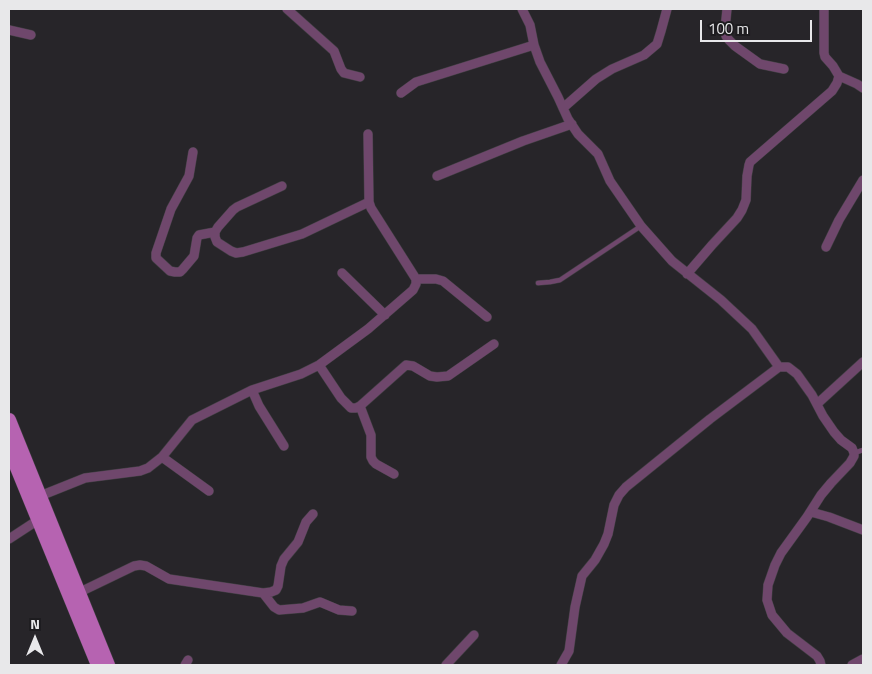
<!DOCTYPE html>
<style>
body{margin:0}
#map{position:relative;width:872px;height:674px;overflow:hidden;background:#272529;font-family:"Titillium Web",sans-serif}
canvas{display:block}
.frame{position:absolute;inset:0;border:10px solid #e8e8ea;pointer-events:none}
.north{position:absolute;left:10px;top:614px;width:50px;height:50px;-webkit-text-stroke:4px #1d1c1f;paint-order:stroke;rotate:0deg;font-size:14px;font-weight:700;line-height:20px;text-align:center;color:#e8e8ea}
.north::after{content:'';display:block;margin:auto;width:18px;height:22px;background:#e8e8ea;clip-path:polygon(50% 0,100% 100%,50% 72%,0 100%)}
.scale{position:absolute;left:700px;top:20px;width:112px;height:22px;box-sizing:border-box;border:2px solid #e8e8ea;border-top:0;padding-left:6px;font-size:15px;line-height:18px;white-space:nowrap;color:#e8e8ea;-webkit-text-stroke:4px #1d1c1f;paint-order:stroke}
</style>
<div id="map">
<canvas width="872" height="674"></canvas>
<div class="frame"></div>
<div class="north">N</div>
<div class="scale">100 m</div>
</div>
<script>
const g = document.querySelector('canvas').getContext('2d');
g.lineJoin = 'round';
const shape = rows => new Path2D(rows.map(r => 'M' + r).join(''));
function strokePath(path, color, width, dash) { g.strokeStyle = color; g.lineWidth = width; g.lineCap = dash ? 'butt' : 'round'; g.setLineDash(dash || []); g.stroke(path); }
const service = shape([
 [538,283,550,282,560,280,641,226],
 [854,453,863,450]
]);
const minor = shape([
 [287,9,334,51,341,69,344,73,360,77],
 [522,9,530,25,534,45,540,62,558,97,568,119,578,134,598,154,610,181,641,226,672,261,721,300,752,329,779,367],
 [727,9,725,29,726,36,729,40,735,46,760,64,784,69],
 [9,30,31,35],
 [839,76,857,84,863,88],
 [401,93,416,82,534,45],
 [563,108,596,79,612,69,644,55,657,44,661,31,667,9],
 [193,152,189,176,171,209,156,253,156,258,170,271,175,272,180,272,183,269,194,256,197,238,199,235,215,232],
 [437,176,523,141,572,124],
 [282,186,237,207,233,210,218,227,215,232,215,237,217,242,231,251,236,253,243,252,302,234,369,202],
 [826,247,839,220,863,180],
 [342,273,385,315],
 [687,274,712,245,737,218,742,210,746,200,747,176,749,165,750,162,832,91,837,83,839,76,833,66,825,57,824,53,824,9],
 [416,279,436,279,443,281,487,317],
 [319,365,341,398,351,408,356,408,360,406,406,365,413,366,430,376,437,377,448,376,494,344],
 [252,390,259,406,284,446],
 [817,404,863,362],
 [360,406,371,435,371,457,373,461,376,464,394,474],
 [162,457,209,491],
 [40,496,85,478,140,471,148,468,162,457,192,420,252,390,301,374,319,365,368,329,413,290,416,284,416,279,371,208,369,202,368,134],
 [811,512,829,517,863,530],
 [9,539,38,520],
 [78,593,134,566,140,565,146,566,169,579,263,593,271,592,276,590,278,586,281,566,284,559,298,542,306,522,313,514],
 [263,593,274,607,279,610,303,608,320,602,339,610,352,611],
 [185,665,188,660],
 [446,665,474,635],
 [561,665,569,651,575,607,582,576,595,560,604,544,608,534,614,505,619,495,626,487,710,419,779,367,788,367,797,374,812,395,823,416,834,432,841,440,852,448,854,453,854,456,850,463,831,483,821,495,807,517,781,553,775,565,768,585,767,600,772,615,787,633,817,656,820,661,821,665],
 [852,665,863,659]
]);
const primary = shape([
 [9,420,108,665],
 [9,448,98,665]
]);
strokePath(service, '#424044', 5.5);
strokePath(minor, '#424044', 10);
strokePath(primary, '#424044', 15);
strokePath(service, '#6f476c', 4.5);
strokePath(minor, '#6f476c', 9);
strokePath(primary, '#b663b1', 14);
</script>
